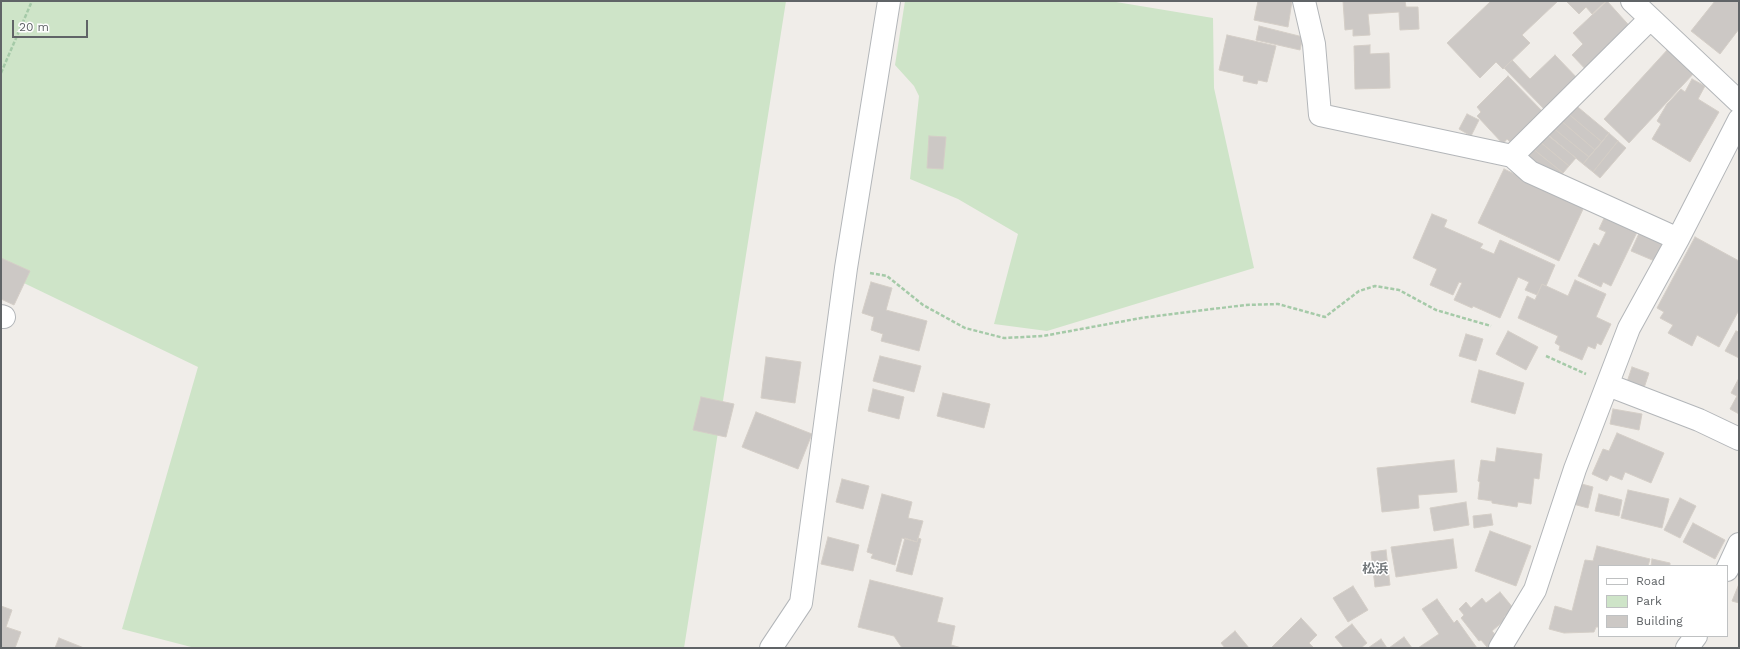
<!DOCTYPE html>
<meta charset="utf-8">
<style>
body{margin:0}
#map{position:relative;width:1740px;height:649px;overflow:hidden;background:#f0ede9;font-family:"Work Sans",sans-serif}
canvas{display:block}
.frame{position:absolute;inset:0;border:2px solid #606467;pointer-events:none}
.legend{position:absolute;left:1598px;top:565px;width:130px;height:72px;box-sizing:border-box;background:#fff;border:1px solid #bfc1c2;margin:0;padding:5px 7px;list-style:none;font-size:12px;color:#606467}
.legend li{display:flex;align-items:center;gap:8px;height:20px}
.legend b{width:20px;border:1px solid #bfc1c2}
.scale{position:absolute;left:12px;top:20px;width:76px;height:18px;box-sizing:border-box;border:2px solid #606467;border-top:0;padding-left:5px;font-size:12px;line-height:14px;white-space:nowrap;color:#606467;-webkit-text-stroke:3px #fff;paint-order:stroke}
</style>
<div id="map">
<canvas width="1740" height="649"></canvas>
<div class="frame"></div>
<ul class="legend">
<li><b style="height:5px;background:#fff"></b>Road</li>
<li><b style="height:11px;background:#cee4c8"></b>Park</li>
<li><b style="height:11px;background:#ccc8c5"></b>Building</li>
</ul>
<div class="scale">20 m</div>
</div>
<script>
const g = document.querySelector('canvas').getContext('2d');
g.lineJoin = 'round';
function paint(path, color) { g.fillStyle = color; g.fill(path, 'evenodd'); }
const shape = rows => new Path2D(rows.map(r => 'M' + r).join(''));
function strokePath(path, color, width, dash) { g.strokeStyle = color; g.lineWidth = width; g.lineCap = dash ? 'butt' : 'round'; g.setLineDash(dash || []); g.stroke(path); }
function write(font, color, halo, rows, align = 'center') {
  g.font = font + ' "Work Sans","Noto Sans JP",sans-serif'; g.lineWidth = 3; g.setLineDash([]); g.textBaseline = 'middle'; g.strokeStyle = halo; g.fillStyle = color; for (const [text, x, y, turn = 0] of rows) {
    g.save(); g.translate(x, y); g.rotate((+turn || 0) * Math.PI / 180); g.textAlign = isNaN(turn) ? turn : align; if (halo) g.strokeText(text, 0, 0); g.fillText(text, 0, 0); g.restore();
  }
}
paint(shape([
 [1,1,786,1,684,648,195,648,122,629,198,367,1,272],
 [905,1,1110,1,1213,18,1214,88,1254,268,1047,331,994,324,1018,234,958,199,910,179,919,96,914,86,895,65]
]), '#cee4c8');
const building = shape([
 [1258,1,1292,1,1288,27,1254,20,1258,1],
 [1343,1,1405,1,1406,7,1418,7,1419,29,1400,30,1399,12,1368,14,1370,35,1353,36,1353,29,1345,30,1343,1],
 [1491,1,1558,1,1522,35,1530,43,1503,69,1496,62,1480,78,1447,43,1491,1],
 [1566,1,1606,1,1592,14,1586,7,1579,14,1566,1],
 [1607,1,1635,32,1590,74,1572,55,1583,44,1573,33,1607,1],
 [1715,1,1739,1,1739,29,1720,54,1691,31,1715,1],
 [1259,26,1303,37,1300,50,1256,40,1259,26],
 [1227,35,1276,46,1267,82,1258,80,1257,84,1243,81,1244,76,1219,70,1227,35],
 [1370,45,1370,54,1389,53,1390,88,1355,89,1354,46,1370,45],
 [1669,48,1695,72,1629,143,1604,119,1669,48],
 [1555,55,1581,82,1548,113,1504,68,1512,60,1530,79,1555,55],
 [1508,76,1543,112,1517,148,1507,139,1503,144,1477,116,1481,112,1477,107,1508,76],
 [1692,79,1705,86,1698,99,1719,112,1690,162,1652,139,1661,124,1657,121,1667,104,1681,89,1685,92,1692,79],
 [1573,103,1609,133,1602,142,1565,111,1573,103],
 [1565,111,1602,142,1595,150,1559,119,1565,111],
 [1467,114,1479,120,1471,136,1459,129,1467,114],
 [1559,119,1595,150,1589,157,1552,127,1559,119],
 [1552,127,1589,157,1583,164,1547,134,1552,127],
 [1545,133,1576,158,1569,166,1539,141,1545,133],
 [1609,133,1618,141,1593,172,1583,164,1609,133],
 [929,136,946,137,943,169,927,168,929,136],
 [1539,141,1569,166,1563,173,1532,148,1539,141],
 [1618,141,1626,148,1600,178,1593,172,1618,141],
 [1532,148,1563,173,1557,181,1526,155,1532,148],
 [1504,169,1584,207,1559,261,1478,223,1504,169],
 [1607,212,1639,228,1611,286,1603,282,1601,287,1578,276,1594,243,1599,246,1606,232,1599,229,1607,212],
 [1432,214,1447,220,1444,227,1483,244,1480,248,1494,254,1500,240,1555,265,1546,286,1542,284,1537,295,1525,290,1529,282,1518,277,1500,318,1473,306,1472,308,1454,300,1462,283,1459,282,1453,295,1430,285,1437,269,1413,258,1432,214],
 [1641,229,1667,240,1657,262,1631,251,1641,229],
 [1695,237,1739,261,1739,310,1719,347,1697,335,1692,346,1668,333,1673,325,1660,318,1664,312,1657,308,1695,237],
 [1,258,30,271,14,305,1,299,1,258],
 [1575,280,1606,294,1596,317,1611,324,1601,345,1597,343,1595,349,1588,346,1582,360,1559,350,1560,346,1555,343,1558,336,1518,318,1527,296,1535,300,1542,284,1568,296,1575,280],
 [871,282,892,288,886,310,927,321,919,351,881,341,883,334,871,330,874,317,862,313,871,282],
 [1508,331,1538,347,1526,370,1496,354,1508,331],
 [1736,331,1739,332,1739,358,1725,351,1736,331],
 [1466,334,1483,339,1476,361,1459,356,1466,334],
 [880,356,921,366,914,392,873,381,880,356],
 [766,357,801,362,795,403,761,398,766,357],
 [1632,367,1649,373,1644,388,1627,382,1632,367],
 [1479,370,1524,383,1515,414,1471,402,1479,370],
 [1739,378,1739,414,1730,409,1737,396,1731,393,1739,378],
 [873,389,904,397,899,419,868,411,873,389],
 [943,393,990,404,984,428,937,416,943,393],
 [701,397,734,404,726,437,693,430,701,397],
 [1613,409,1642,414,1639,430,1610,424,1613,409],
 [756,412,812,434,798,469,742,447,756,412],
 [1617,433,1664,453,1651,483,1625,472,1622,480,1610,475,1607,481,1592,474,1603,449,1609,451,1617,433],
 [1497,448,1542,454,1539,479,1534,478,1531,504,1518,502,1517,507,1492,503,1492,501,1478,499,1480,482,1478,481,1481,460,1495,462,1497,448],
 [1454,460,1457,492,1418,495,1419,508,1382,512,1377,468,1454,460],
 [842,479,869,486,863,509,836,502,842,479],
 [1578,483,1593,487,1588,508,1573,504,1578,483],
 [1628,490,1669,499,1662,528,1621,518,1628,490],
 [882,494,912,502,908,518,923,521,917,542,902,538,895,565,871,558,873,554,867,552,882,494],
 [1599,494,1622,500,1619,516,1595,511,1599,494],
 [1680,498,1696,506,1680,538,1664,530,1680,498],
 [1466,502,1469,525,1434,531,1430,508,1466,502],
 [1491,514,1493,525,1474,528,1473,516,1491,514],
 [1693,523,1725,540,1715,559,1683,542,1693,523],
 [1490,531,1531,546,1516,586,1475,571,1490,531],
 [828,537,859,545,853,571,821,564,828,537],
 [905,538,917,542,918,538,921,539,912,575,896,571,905,538],
 [1453,539,1457,568,1396,577,1391,547,1453,539],
 [1597,546,1650,559,1648,566,1599,566,1599,627,1596,627,1594,632,1564,633,1549,629,1555,606,1572,611,1585,560,1593,561,1597,546],
 [1386,550,1390,585,1375,587,1371,552,1386,550],
 [1652,559,1670,563,1670,566,1651,566,1652,559],
 [870,580,943,598,937,622,955,626,951,645,962,648,902,648,894,636,858,627,870,580],
 [1739,584,1739,603,1732,601,1739,584],
 [1353,586,1368,610,1348,622,1333,598,1353,586],
 [1500,592,1514,609,1504,617,1506,619,1492,631,1498,638,1487,647,1481,640,1479,641,1461,618,1464,615,1459,609,1466,602,1471,608,1482,598,1486,603,1500,592],
 [1437,599,1454,623,1457,620,1477,648,1418,648,1439,634,1422,609,1437,599],
 [1,606,12,610,6,627,21,632,15,648,1,648,1,606],
 [1301,618,1317,635,1309,643,1314,648,1271,648,1301,618],
 [1352,624,1367,643,1361,648,1344,648,1335,637,1352,624],
 [1235,631,1249,648,1225,648,1221,643,1235,631],
 [1404,637,1412,648,1389,648,1404,637],
 [59,638,84,648,55,648,59,638],
 [1381,639,1387,648,1368,648,1381,639]
]);
paint(building, '#ccc8c5');
strokePath(building, '#d4cec7', 1);
const minor = shape([
 [1304,1,1314,44,1320,115,1512,156,1530,172,1678,239],
 [1632,1,1739,102],
 [1512,156,1650,19],
 [1,316,4,317],
 [1608,385,1699,420,1739,439],
 [1727,570,1739,544],
 [771,648,801,603,846,268,889,1],
 [1500,648,1535,590,1575,469,1629,328,1678,239,1739,120],
 [1687,648,1696,636]
]);
strokePath(minor, '#b3b6b9', 24);
strokePath(shape([
 [1,73,32,1],
 [870,273,887,276,923,305,965,328,1004,338,1043,336,1141,318,1245,305,1278,304,1325,317,1359,291,1375,286,1399,290,1436,310,1491,326],
 [1546,356,1586,374]
]), '#a5caa8', 2.5, [4, 2]);
strokePath(minor, '#fff', 22);
write('bold 13px', '#717679', '#fff', [
 ["松浜",1375,569]
]);
</script>
